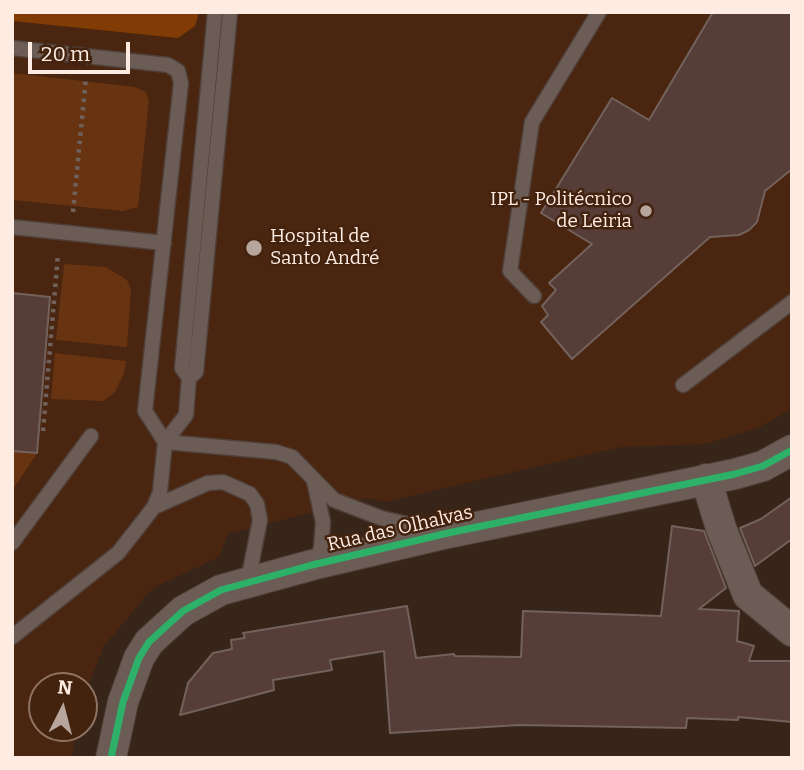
<!DOCTYPE html>
<meta charset="utf-8">
<style>
body{margin:0}
#map{position:relative;width:804px;height:770px;overflow:hidden;background:#37251a;font-family:Bitter,serif}
canvas{display:block}
.frame{position:absolute;inset:0;border:14px solid #feece3;pointer-events:none}
.north{position:absolute;left:28px;top:672px;width:70px;height:70px;box-sizing:border-box;background:#43220e;border:2px solid #8e7363;border-radius:50%;rotate:6deg;font-size:19px;font-weight:700;line-height:28px;text-align:center;color:#feece3}
.north::after{content:'';display:block;margin:auto;width:24px;height:32px;background:#b8a69d;clip-path:polygon(50% 0,100% 100%,50% 72%,0 100%)}
.scale{position:absolute;left:28px;top:42px;width:102px;height:32px;box-sizing:border-box;border:4px solid #feece3;border-top:0;padding-left:9px;font-size:21px;line-height:24px;white-space:nowrap;color:#feece3;-webkit-text-stroke:5px #43220e;paint-order:stroke}
</style>
<div id="map">
<canvas width="804" height="770"></canvas>
<div class="frame"></div>
<div class="north">N</div>
<div class="scale">20 m</div>
</div>
<script>
const g = document.querySelector('canvas').getContext('2d');
g.lineJoin = 'round';
function paint(path, color) { g.fillStyle = color; g.fill(path, 'evenodd'); }
const shape = rows => new Path2D(rows.map(r => 'M' + r).join(''));
function strokePath(path, color, width, dash) { g.strokeStyle = color; g.lineWidth = width; g.lineCap = dash ? 'butt' : 'round'; g.setLineDash(dash || []); g.stroke(path); }
function write(font, color, halo, rows, align = 'center') {
  g.font = font + ' Bitter,serif'; g.lineWidth = 5; g.setLineDash([]); g.textBaseline = 'middle'; g.strokeStyle = halo; g.fillStyle = color; for (const [text, x, y, turn = 0] of rows) {
    g.save(); g.translate(x, y); g.rotate((+turn || 0) * Math.PI / 180); g.textAlign = isNaN(turn) ? turn : align; if (halo) g.strokeText(text, 0, 0); g.fillText(text, 0, 0); g.restore();
  }
}
paint(shape([
 [12,12,792,12,792,409,758,428,705,444,621,447,385,502,367,498,228,534,219,557,153,588,104,646,84,696,84,686,42,686,42,728,77,728,72,758,12,758]
]), '#4a250f');
paint(shape([
 [12,73,135,87,146,92,149,100,138,207,123,211,12,200],
 [64,264,106,267,127,280,131,290,127,347,56,340],
 [55,353,126,361,124,373,115,392,103,401,51,399],
 [12,451,37,453,12,491]
]), '#673311');
paint(shape([
 [12,12,199,12,195,26,178,38,12,21]
]), '#813b04');
const building = shape([
 [713,12,792,12,792,169,765,191,757,222,749,230,739,235,710,237,572,359,541,322,548,315,542,306,556,290,549,283,592,244,541,213,612,98,649,120,713,12],
 [12,293,50,297,37,453,12,451,12,293],
 [792,497,792,539,755,566,740,528,761,519,792,497],
 [672,526,704,531,726,588,699,609,739,611,737,641,754,646,749,661,792,661,792,722,738,717,738,720,687,718,686,728,519,725,390,733,384,651,330,660,332,670,273,680,274,690,180,715,188,683,213,653,232,649,231,640,245,638,243,633,407,606,416,658,454,654,455,656,521,657,523,611,661,616,672,526]
]);
paint(building, '#563d37');
strokePath(building, '#73625c', 2);
const lane = shape([
 [12,48,168,65,178,71,181,83,145,411,165,442],
 [12,227,164,243],
 [534,296,510,271,532,122,599,12],
 [189,378,182,368,215,12],
 [683,385,792,302],
 [165,442,276,452,292,457,334,500,381,518,433,530],
 [314,481,323,522,321,549,314,563],
 [154,507,208,483,223,482,250,494,257,504,260,520,248,581],
 [12,543,91,436],
 [12,637,118,553,154,507,160,492,165,442,186,415,189,378,196,372,230,12]
]);
const street = shape([
 [706,479,721,528,748,595,792,631],
 [111,758,123,702,139,658,149,642,183,611,221,590,312,565,448,533,735,474,763,466,792,450]
]);
strokePath(lane, '#4f3f38', 17);
strokePath(street, '#4f3f38', 32);
strokePath(shape([
 [73,212,86,77],
 [43,431,58,254]
]), '#6f625b', 4.5, [3.5, 5]);
strokePath(lane, '#6b5d55', 14);
strokePath(street, '#6b5d55', 30);
strokePath(shape([
 [111,758,123,702,139,658,149,642,183,611,221,590,312,565,448,533,735,474,763,466,792,450]
]), '#2db169', 7);
for (const [x, y, r, color] of [
 [646,211,7,"#b8a69d"],
 [254,248,9,"#b8a69d"]
]) { const dot = new Path2D(); dot.arc(x, y, r, 0, 2 * Math.PI); g.fillStyle = color; g.fill(dot); strokePath(dot, '#43220e', 2.5); }
write('19px', '#feece3', '#43220e', [
 ["IPL - Politécnico",632,200],
 ["de Leiria",632,222],
 ["Hospital de",270,237,"left"],
 ["Santo André",270,259,"left"]
], 'right');
write('19px', '#feece3', '#43220e', [
 ["Rua das Olhalvas",400,529,-13]
]);
</script>
